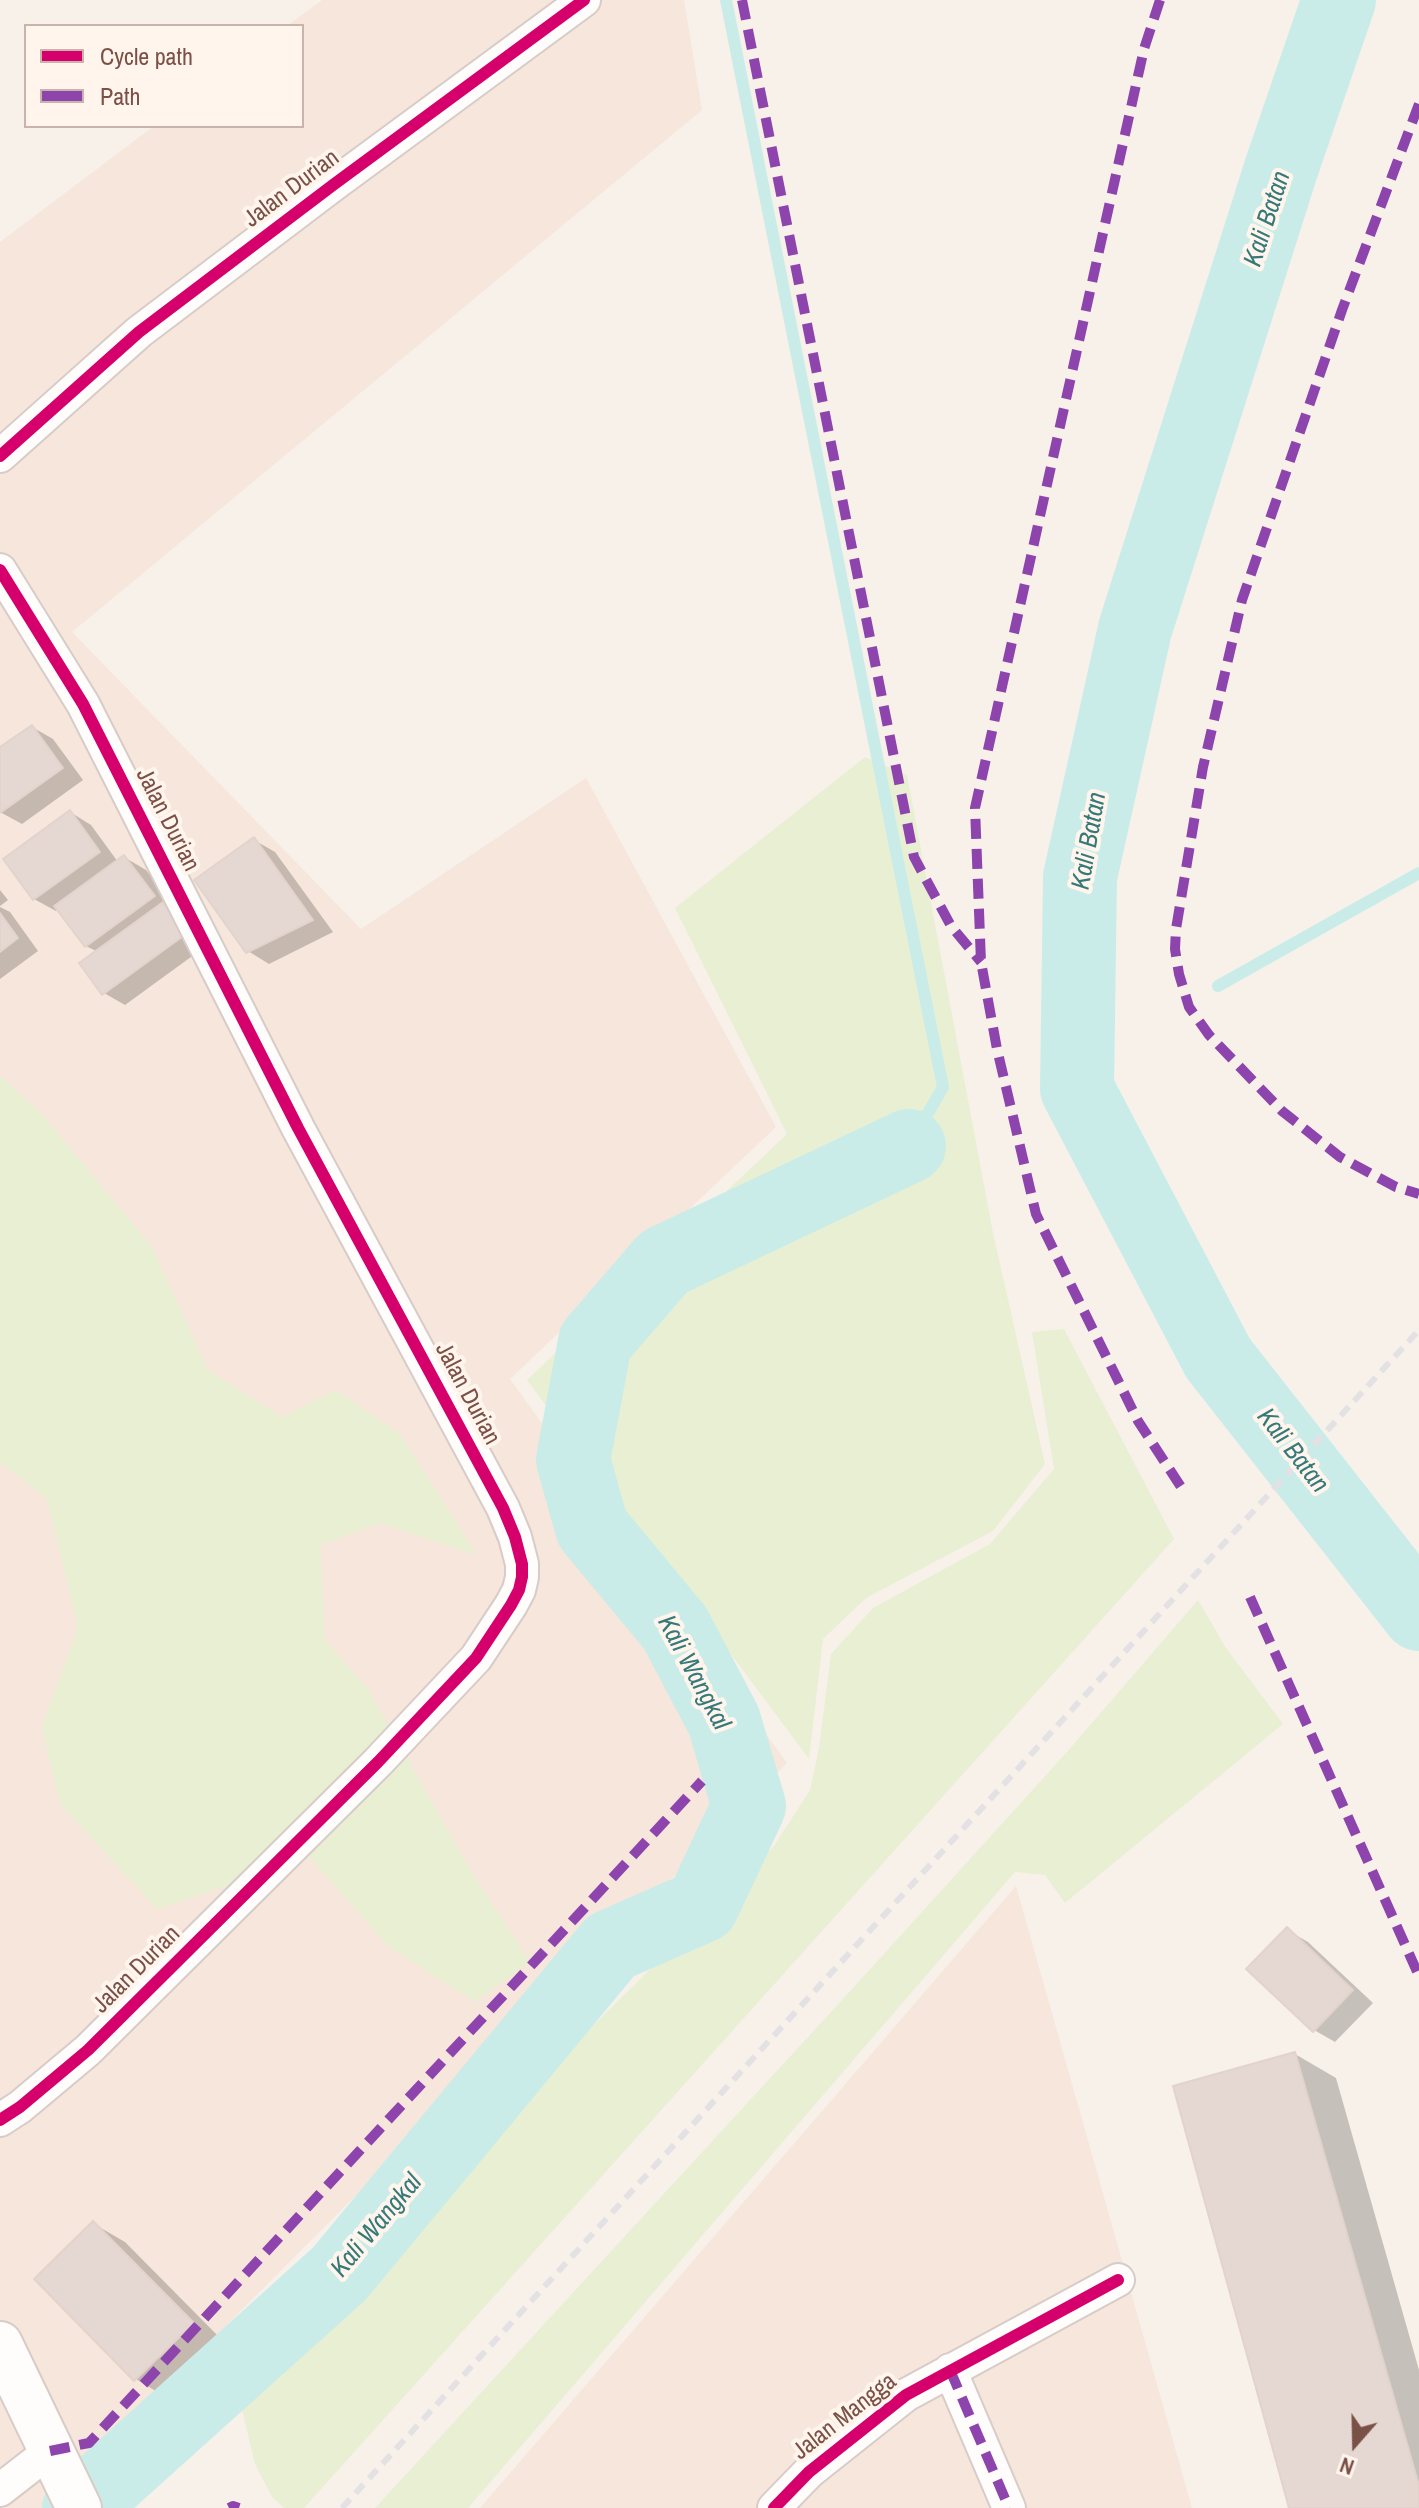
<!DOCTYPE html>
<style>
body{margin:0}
#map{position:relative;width:1419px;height:2508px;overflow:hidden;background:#f8f1ea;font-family:"Archivo Narrow",sans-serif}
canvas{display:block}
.legend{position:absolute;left:24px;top:24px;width:280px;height:104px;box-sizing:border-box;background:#fff5ec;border:2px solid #cab3aa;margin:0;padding:10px 14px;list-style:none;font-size:24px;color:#7a5147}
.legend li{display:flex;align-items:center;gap:16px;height:40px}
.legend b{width:40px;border:2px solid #cab3aa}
.north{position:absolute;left:1315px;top:2404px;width:80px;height:80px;-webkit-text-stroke:6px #fff5ec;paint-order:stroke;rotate:200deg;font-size:22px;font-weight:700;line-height:32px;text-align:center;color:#7a5147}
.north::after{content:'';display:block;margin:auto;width:28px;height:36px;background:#7a5147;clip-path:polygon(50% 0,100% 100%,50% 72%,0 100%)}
</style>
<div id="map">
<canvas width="1419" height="2508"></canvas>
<ul class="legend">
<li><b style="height:10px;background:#d6006c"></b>Cycle path</li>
<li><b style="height:10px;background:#8e44ad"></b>Path</li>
</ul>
<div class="north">N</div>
</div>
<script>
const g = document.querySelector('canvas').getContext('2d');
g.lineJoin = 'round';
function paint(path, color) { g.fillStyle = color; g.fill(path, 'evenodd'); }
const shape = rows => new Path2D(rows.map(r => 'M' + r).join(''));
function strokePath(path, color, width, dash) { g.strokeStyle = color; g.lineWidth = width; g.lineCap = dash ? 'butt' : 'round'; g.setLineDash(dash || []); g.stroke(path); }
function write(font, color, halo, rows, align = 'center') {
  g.font = font + ' "Archivo Narrow",sans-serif'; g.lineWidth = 8; g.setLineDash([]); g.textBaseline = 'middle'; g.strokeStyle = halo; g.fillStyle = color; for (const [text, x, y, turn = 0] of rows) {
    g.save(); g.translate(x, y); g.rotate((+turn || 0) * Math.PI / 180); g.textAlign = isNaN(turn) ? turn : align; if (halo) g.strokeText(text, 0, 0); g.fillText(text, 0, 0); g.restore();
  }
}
paint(shape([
 [322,0,684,0,702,110,72,632,361,929,586,778,776,1127,510,1379,787,1763,155,2397,56,2508,0,2508,0,242,154,126,302,126,302,26,287,26],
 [1016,1886,1192,2508,480,2508]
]), '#f6e6db');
paint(shape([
 [865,757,907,775,993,1233,1045,1464,993,1531,866,1598,823,1639,809,1759,527,1380,787,1134,675,908],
 [0,1076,40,1112,152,1247,208,1370,282,1417,336,1390,400,1434,477,1555,381,1523,320,1545,325,1640,368,1689,472,1873,530,1962,475,2002,388,1946,310,1858,157,1909,60,1804,42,1727,78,1627,47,1499,0,1462],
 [1064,1329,1174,1539,304,2508,284,2508,272,2497,255,2464,238,2393,479,2139,774,1846,810,1790,819,1748,831,1654,873,1608,990,1544,1054,1469,1032,1332],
 [1198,1600,1226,1648,1283,1724,1065,1903,1045,1875,1015,1872,468,2508,375,2508,853,1988,1066,1753]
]), '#e8efd3');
paint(shape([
 [32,727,53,739,83,780,22,824,0,812,0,750],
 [70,812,91,825,118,862,124,857,146,870,206,946,125,1005,104,993,98,952,86,946,59,909,56,911,34,899],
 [254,840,275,852,333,932,269,964,248,951],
 [0,890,8,900,0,906],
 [0,907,10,912,38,951,0,979],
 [1287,1930,1308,1942,1373,2003,1335,2042,1314,2030],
 [1295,2054,1336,2078,1419,2370,1419,2508,1291,2508],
 [94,2224,125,2242,224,2342,167,2398,136,2379,37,2279]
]), '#0003');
strokePath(shape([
 [726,0,943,1087,909,1146],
 [1218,986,1419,873]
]), '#caece9', 12);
strokePath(shape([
 [1339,0,1281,169,1135,629,1080,877,1077,1089,1218,1358,1419,1614],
 [79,2508,339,2274,611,1946,702,1906,749,1806,724,1721,675,1628,592,1528,573,1460,595,1342,664,1262,909,1146]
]), '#caece9', 74);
const building = shape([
 [32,725,63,768,0,813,0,747,32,725],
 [70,810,100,852,33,900,3,859,70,810],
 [254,837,313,920,246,953,194,880,254,837],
 [124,855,155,896,85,947,54,906,124,855],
 [163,902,186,934,102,995,79,963,163,902],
 [0,913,18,938,0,952,0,913],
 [1287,1927,1353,1990,1313,2032,1246,1969,1287,1927],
 [1295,2052,1419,2486,1419,2508,1289,2508,1173,2086,1295,2052],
 [93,2221,194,2323,134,2381,34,2279,93,2221]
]);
paint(building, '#e5d7d1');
strokePath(building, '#e2d3cc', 2);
const street = shape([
 [0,456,139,332,333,185,584,0],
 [0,570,83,704,298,1128,503,1508,515,1537,522,1564,522,1577,519,1590,511,1605,476,1658,378,1762,88,2050,20,2107,0,2120],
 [950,2370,1009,2508],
 [0,2490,50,2451],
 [774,2508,809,2472,906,2395,1118,2280]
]);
const secondary = shape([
 [0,2344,79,2508]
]);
strokePath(street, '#d7ccc7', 36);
strokePath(secondary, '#d8ccc6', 48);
strokePath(street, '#fefdfc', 32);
strokePath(secondary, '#fefdfc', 44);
strokePath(shape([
 [342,2508,1419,1330]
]), '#e4e1e5', 6, [12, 8]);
strokePath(shape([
 [742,0,914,857,951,926,981,962],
 [1160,0,1144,49,975,808,981,962,997,1049,1036,1214,1138,1421,1181,1487],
 [1419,104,1342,310,1242,600,1203,767,1176,929,1175,949,1179,974,1189,1007,1209,1035,1282,1111,1340,1157,1396,1187,1419,1194],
 [1250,1597,1419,1976],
 [950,2370,1009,2508],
 [50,2451,89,2443,702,1781],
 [229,2508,233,2506,239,2508]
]), '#8e44ad', 10, [20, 10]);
strokePath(shape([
 [0,456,139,332,333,185,584,0],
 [0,570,83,704,298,1128,503,1508,515,1537,522,1564,522,1577,519,1590,511,1605,476,1658,378,1762,88,2050,20,2107,0,2120],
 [774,2508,809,2472,906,2395,1118,2280]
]), '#d6006c', 12);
write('24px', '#7a5147', '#fff5ec', [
 ["Jalan Durian",292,189,-37],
 ["Jalan Durian",167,820,63],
 ["Jalan Durian",467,1394,62],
 ["Jalan Durian",137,1970,-45],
 ["Jalan Mangga",845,2417,-38]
]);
write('italic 26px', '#367979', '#fff5ec', [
 ["Kali Batan",1268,219,-72],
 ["Kali Batan",1090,841,-80],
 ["Kali Batan",1292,1451,52],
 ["Kali Wangkal",693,1673,62],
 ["Kali Wangkal",377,2226,-50]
]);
</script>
